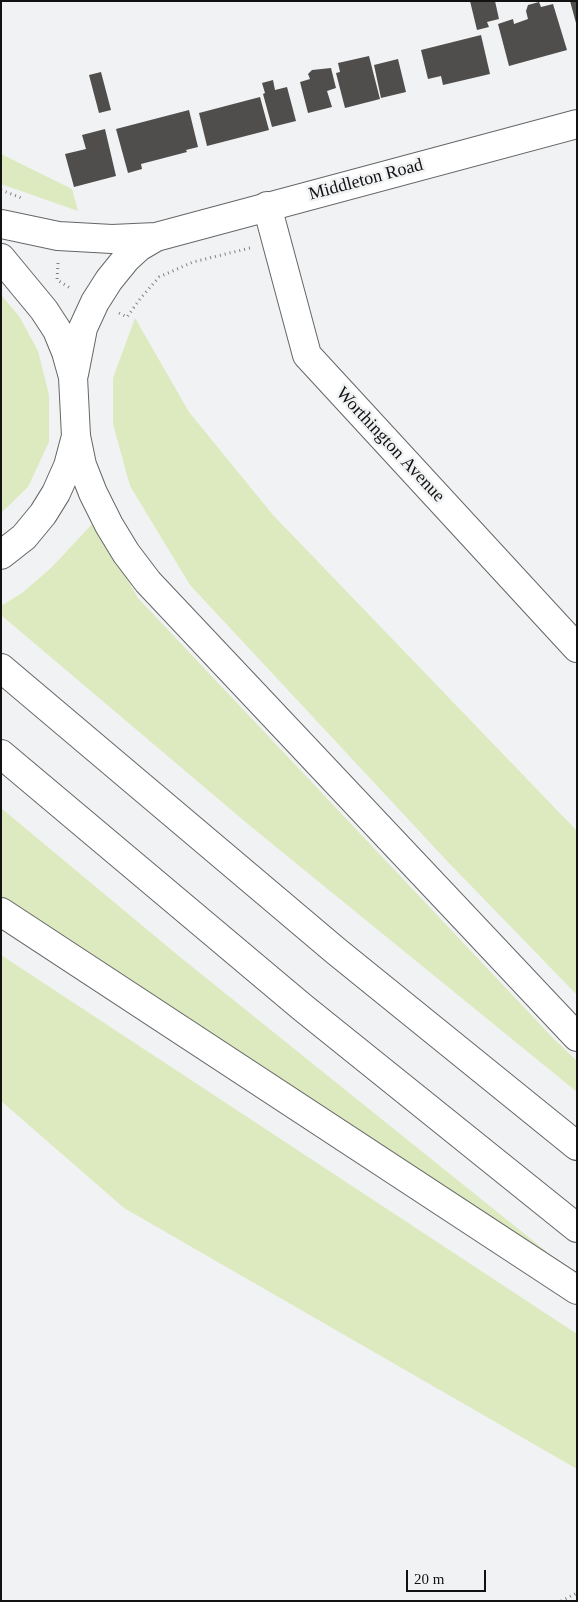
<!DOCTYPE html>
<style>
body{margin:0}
#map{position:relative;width:578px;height:1602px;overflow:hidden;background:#f1f2f3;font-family:"Times New Roman",serif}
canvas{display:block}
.frame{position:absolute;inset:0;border:2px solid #121212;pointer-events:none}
.scale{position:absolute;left:406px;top:1570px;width:80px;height:22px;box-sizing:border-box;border:2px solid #121212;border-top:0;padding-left:6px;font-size:15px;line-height:18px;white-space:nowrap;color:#121212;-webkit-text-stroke:4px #f1f2f3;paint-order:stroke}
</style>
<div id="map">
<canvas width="578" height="1602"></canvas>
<div class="frame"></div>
<div class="scale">20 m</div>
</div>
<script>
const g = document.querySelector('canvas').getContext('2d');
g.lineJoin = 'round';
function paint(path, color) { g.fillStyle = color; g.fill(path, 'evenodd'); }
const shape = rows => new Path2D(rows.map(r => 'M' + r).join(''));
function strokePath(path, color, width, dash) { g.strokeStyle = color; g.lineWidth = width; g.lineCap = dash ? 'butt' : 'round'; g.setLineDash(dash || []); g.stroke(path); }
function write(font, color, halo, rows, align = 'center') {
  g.font = font + ' "Times New Roman",serif'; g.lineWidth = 5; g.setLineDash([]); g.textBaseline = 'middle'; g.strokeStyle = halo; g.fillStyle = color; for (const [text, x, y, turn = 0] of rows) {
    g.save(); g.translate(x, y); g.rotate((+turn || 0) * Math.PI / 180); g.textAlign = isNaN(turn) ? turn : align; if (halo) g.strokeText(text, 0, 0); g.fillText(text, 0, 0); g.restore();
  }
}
paint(shape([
 [1,154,72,189,78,211,1,184],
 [1,295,19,316,38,351,49,395,49,442,28,487,1,513],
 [135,318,189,412,273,515,577,831,577,995,448,862,190,585,130,486,113,424,113,378],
 [94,522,138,598,553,1038,577,1061,577,1092,249,825,1,615,1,606,22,593,52,567],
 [1,808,180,957,547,1252,542,1254,1,898],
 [1,955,577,1334,577,1469,124,1208,1,1101]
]), '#ddeabf');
paint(shape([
 [470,1,495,1,499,19,487,22,489,27,477,30],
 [570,1,577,1,577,23,576,23],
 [539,2,541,7,553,4,567,50,509,66,498,24,513,19,514,24,528,19,526,11,528,5],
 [481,35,490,74,443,85,441,76,428,79,421,50],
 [369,56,380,99,345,108,336,73,340,72,338,63],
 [398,59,406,92,381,98,374,65],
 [331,68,336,88,327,91,332,107,308,113,300,82,310,79,308,74,312,70],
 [101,72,111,110,99,113,89,75],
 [273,80,275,90,287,87,296,121,272,127,263,94,265,93,262,83],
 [260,97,269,130,207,146,199,113],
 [189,110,198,147,186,150,187,152,141,164,142,169,128,173,116,129],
 [105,129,116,176,74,187,65,154,86,149,82,135]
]), '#4f4e4d');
const minor = shape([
 [267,206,307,355,577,648]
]);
const primary = shape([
 [1,224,58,236,112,239,156,237,577,124],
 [1,258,44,310,57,330,66,352,73,377,76,436,68,466,56,493,43,514,24,537,1,555],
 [74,374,83,328,95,302,109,280,126,259,139,247,156,237]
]);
const motorway = shape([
 [76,436,82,465,93,493,109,525,126,553,148,582,577,1037],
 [1,668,336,951,577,1146],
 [1,754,302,1007,577,1228],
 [1,912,577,1290]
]);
strokePath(minor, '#656667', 30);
strokePath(primary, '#656667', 30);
strokePath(motorway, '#656667', 30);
strokePath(shape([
 [1,190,24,199],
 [58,263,57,280,72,289],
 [119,313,127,317,140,299,159,277,193,262,250,248],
 [561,1601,577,1593]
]), '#808081', 3, [1, 4]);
strokePath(minor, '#fff', 28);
strokePath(primary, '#fff', 28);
strokePath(motorway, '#fff', 28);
write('18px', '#121212', '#f1f2f3', [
 ["Middleton Road",366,180,-15],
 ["Worthington Avenue",390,445,47]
]);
</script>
